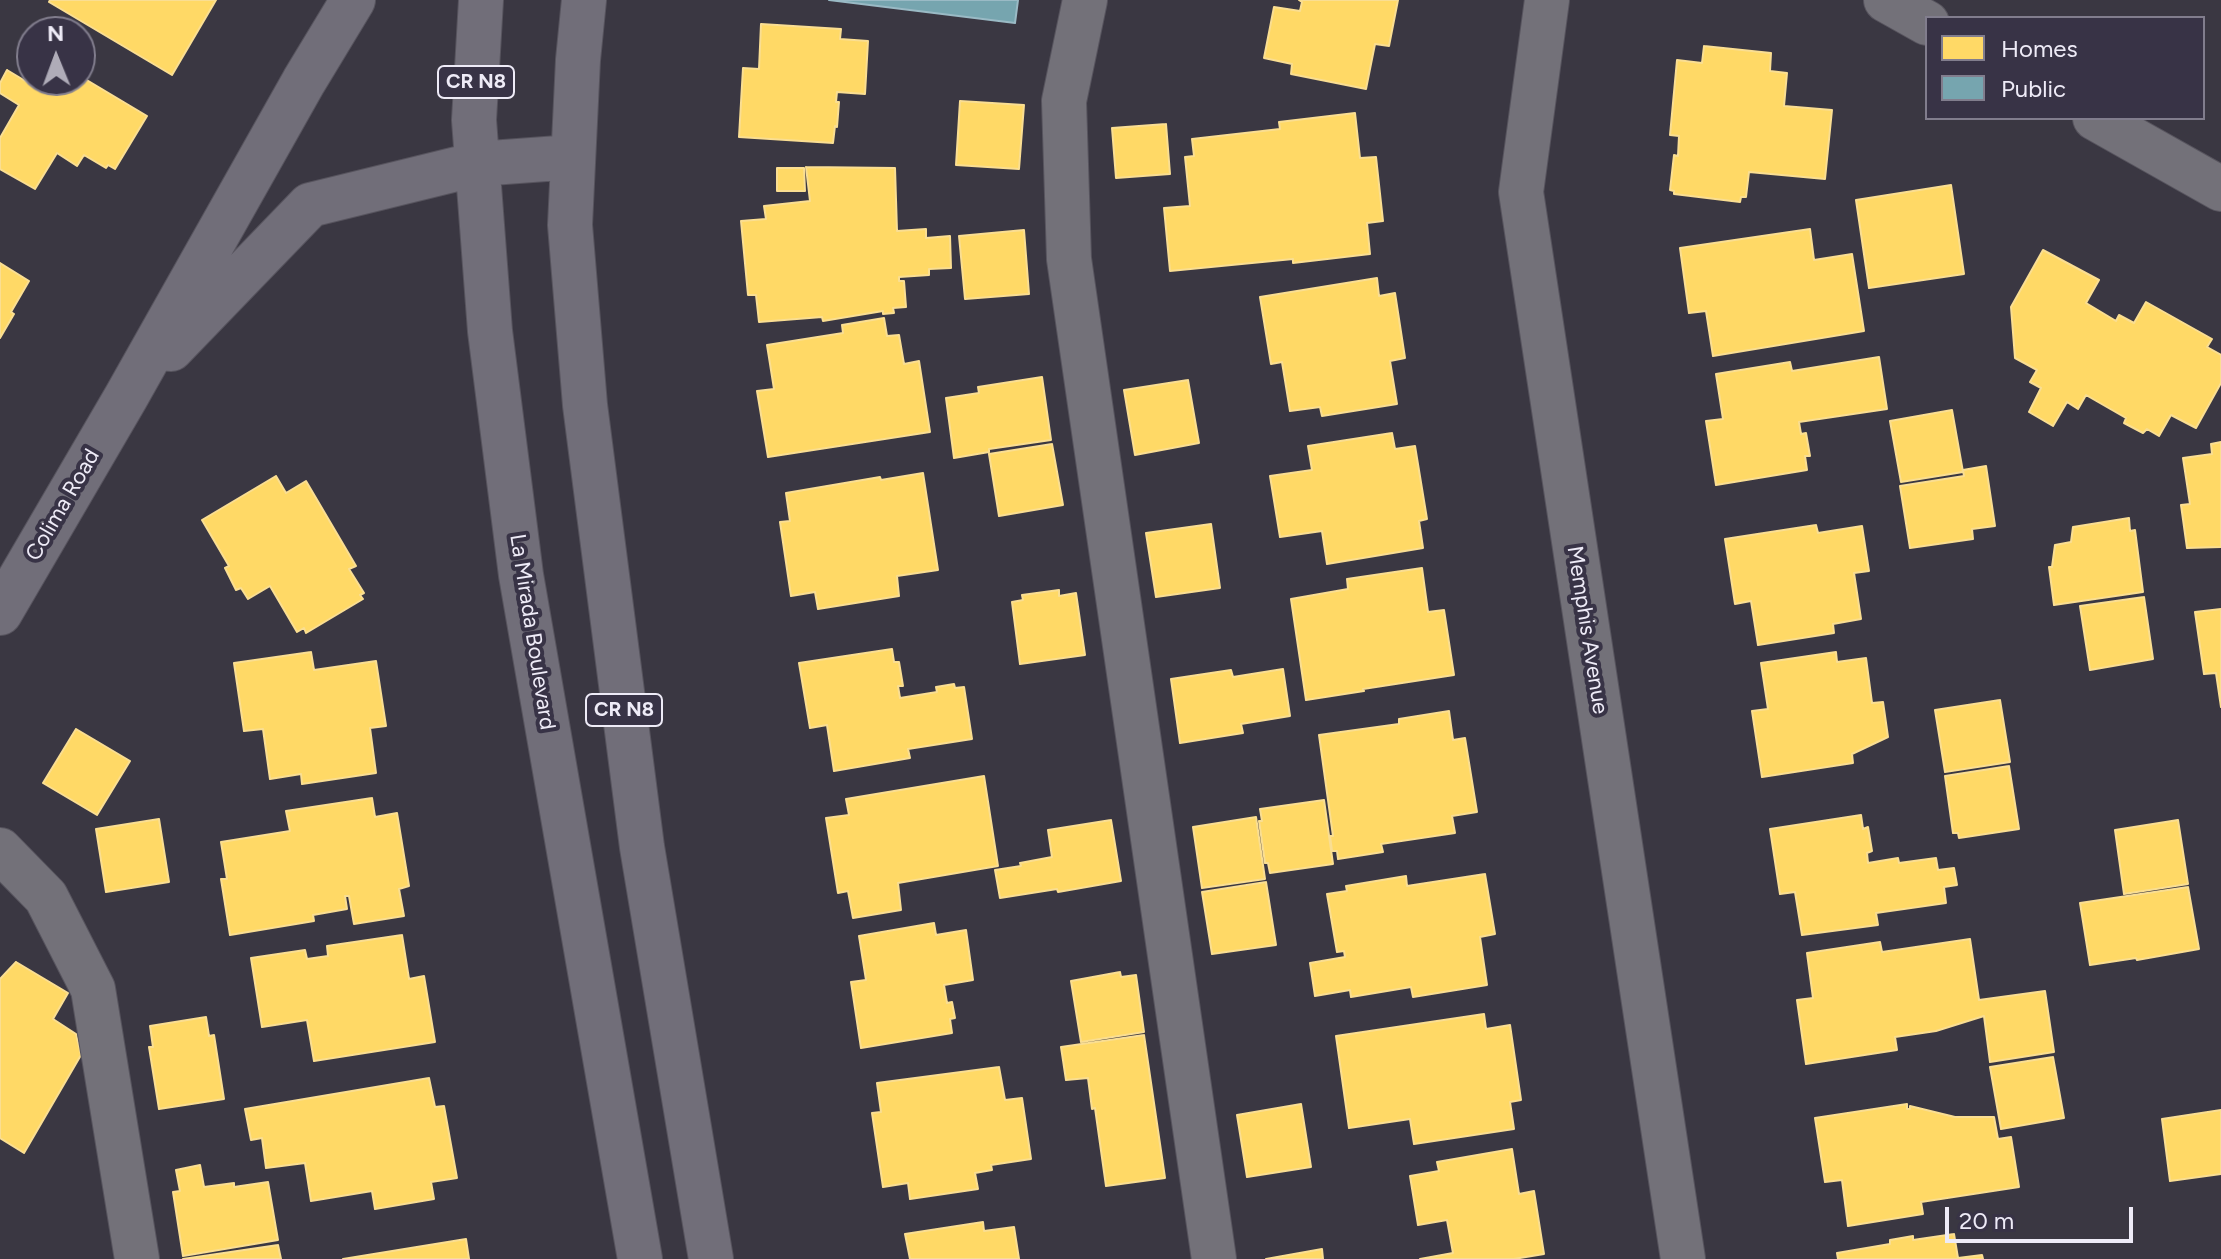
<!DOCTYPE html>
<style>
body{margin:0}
#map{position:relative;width:2221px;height:1259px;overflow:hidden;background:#3a3742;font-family:Figtree,sans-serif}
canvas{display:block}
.legend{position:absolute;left:1925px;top:16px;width:280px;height:104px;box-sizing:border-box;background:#383346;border:2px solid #817d8d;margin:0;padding:10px 14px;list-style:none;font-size:24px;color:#eeebf7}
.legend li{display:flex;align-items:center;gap:16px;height:40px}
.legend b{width:40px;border:2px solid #817d8d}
.north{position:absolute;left:16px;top:16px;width:80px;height:80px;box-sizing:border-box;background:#383346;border:2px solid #817d8d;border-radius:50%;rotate:359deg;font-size:22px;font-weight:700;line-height:32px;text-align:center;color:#eeebf7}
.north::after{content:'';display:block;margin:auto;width:28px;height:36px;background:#afacb8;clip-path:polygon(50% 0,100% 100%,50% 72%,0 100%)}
.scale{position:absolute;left:1945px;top:1207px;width:188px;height:36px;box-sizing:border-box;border:4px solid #eeebf7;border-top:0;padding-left:10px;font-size:24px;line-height:28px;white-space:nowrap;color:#eeebf7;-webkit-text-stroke:6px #383346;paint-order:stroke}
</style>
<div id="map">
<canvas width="2221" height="1259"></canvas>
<ul class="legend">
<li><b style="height:22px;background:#ffd966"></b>Homes</li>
<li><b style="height:22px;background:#76a5af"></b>Public</li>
</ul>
<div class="north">N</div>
<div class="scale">20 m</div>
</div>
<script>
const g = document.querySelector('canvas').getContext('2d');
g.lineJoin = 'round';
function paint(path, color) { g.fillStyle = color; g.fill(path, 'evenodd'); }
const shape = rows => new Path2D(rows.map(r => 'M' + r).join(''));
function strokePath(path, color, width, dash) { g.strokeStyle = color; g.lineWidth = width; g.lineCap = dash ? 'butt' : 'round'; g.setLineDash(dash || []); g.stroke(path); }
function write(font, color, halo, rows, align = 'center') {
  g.font = font + ' Figtree,sans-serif'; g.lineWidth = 8; g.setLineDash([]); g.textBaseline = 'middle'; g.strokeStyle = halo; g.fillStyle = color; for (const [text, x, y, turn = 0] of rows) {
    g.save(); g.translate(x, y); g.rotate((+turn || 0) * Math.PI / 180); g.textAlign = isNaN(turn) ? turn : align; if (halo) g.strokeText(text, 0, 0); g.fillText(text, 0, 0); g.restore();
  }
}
const homes = shape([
 [50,0,216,0,172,75,49,2,50,0],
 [1299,0,1398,0,1389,46,1375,44,1366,89,1291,74,1292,64,1264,58,1274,7,1300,11,1302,2,1299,0],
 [761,24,841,29,840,39,868,41,865,94,837,92,836,102,839,102,837,127,835,126,833,143,739,137,743,68,759,69,761,24],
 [1704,46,1771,53,1770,71,1787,73,1784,106,1832,110,1825,179,1749,172,1746,197,1741,197,1740,202,1674,194,1674,191,1670,190,1674,155,1678,156,1679,136,1670,135,1677,60,1702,63,1704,46],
 [7,70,32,85,35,80,80,80,80,76,147,116,115,169,108,165,106,168,84,155,77,166,57,153,35,189,0,169,0,138,19,105,0,93,0,83,7,70],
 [960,101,1024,105,1019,169,956,165,960,101],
 [1355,113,1360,158,1376,157,1383,221,1367,223,1370,254,1293,263,1293,259,1170,271,1164,208,1190,206,1185,157,1194,156,1192,139,1280,129,1279,122,1355,113],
 [1166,124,1170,174,1116,178,1112,128,1166,124],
 [806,167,895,168,897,231,926,229,926,238,950,236,951,268,929,269,929,275,899,277,899,281,904,281,906,307,893,308,894,313,883,314,883,311,823,321,822,317,759,322,756,295,748,295,741,221,766,219,764,206,810,201,806,167],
 [777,168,804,168,805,191,777,191,777,168],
 [1951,185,1964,274,1869,288,1856,200,1951,185],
 [1810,229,1814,260,1852,254,1864,331,1713,356,1706,311,1689,313,1680,248,1810,229],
 [1024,230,1029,294,965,299,959,236,1024,230],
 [2043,250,2099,280,2086,303,2116,321,2119,315,2134,323,2146,302,2212,339,2207,347,2221,355,2221,383,2196,428,2171,415,2159,436,2147,429,2143,433,2124,423,2126,418,2086,395,2078,409,2067,402,2053,426,2029,412,2041,388,2030,382,2037,370,2015,358,2011,307,2043,250],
 [0,263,29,281,11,312,14,314,0,338,0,263],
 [1377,278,1379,296,1395,293,1405,358,1390,361,1397,404,1322,416,1320,407,1290,411,1282,362,1271,364,1260,297,1377,278],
 [884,318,887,336,899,335,904,364,919,361,930,432,768,457,757,391,774,389,767,345,843,333,842,325,884,318],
 [1879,357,1887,409,1799,422,1801,434,1806,433,1810,456,1805,456,1807,470,1716,485,1706,421,1723,419,1716,374,1790,362,1792,371,1879,357],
 [1042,377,1051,440,989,449,989,452,954,458,946,398,979,393,978,387,1042,377],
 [1188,380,1199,443,1135,455,1124,390,1188,380],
 [1952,410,1963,472,1901,482,1890,421,1952,410],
 [1392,433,1395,449,1415,446,1427,519,1419,521,1423,548,1327,564,1322,531,1280,537,1270,476,1312,470,1308,446,1392,433],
 [2221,442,2221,547,2187,548,2181,505,2190,504,2183,458,2212,454,2211,444,2221,442],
 [1052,444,1063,505,999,516,989,454,1052,444],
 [1986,466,1995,526,1972,529,1973,539,1910,548,1900,486,1964,476,1963,470,1986,466],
 [923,473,938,570,897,576,899,596,818,609,815,592,791,596,780,522,790,521,786,493,880,477,881,480,923,473],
 [276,476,286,493,306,481,356,566,349,569,364,593,360,595,363,599,306,633,304,628,297,632,270,586,248,599,241,588,236,590,225,568,229,566,202,520,276,476],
 [2129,518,2130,531,2135,530,2143,592,2054,605,2049,567,2052,567,2055,545,2071,542,2073,527,2129,518],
 [1211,524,1220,588,1156,597,1146,533,1211,524],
 [1816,525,1818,533,1862,526,1869,571,1854,573,1861,619,1833,624,1834,633,1758,645,1751,601,1735,604,1725,539,1816,525],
 [1422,568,1428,612,1444,610,1454,675,1363,689,1364,691,1306,700,1291,599,1348,589,1347,579,1422,568],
 [1059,590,1059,596,1076,593,1085,655,1020,664,1012,602,1023,600,1022,595,1059,590],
 [2144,597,2153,659,2090,670,2080,606,2144,597],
 [2221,609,2221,707,2216,673,2204,674,2195,612,2221,609],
 [892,649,894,662,899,662,903,686,898,686,900,698,937,692,936,687,954,684,955,688,964,687,972,739,908,749,910,758,834,771,827,725,810,728,799,663,892,649],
 [311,652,314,670,376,661,386,726,370,728,376,773,302,784,301,774,270,779,263,729,244,731,234,663,311,652],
 [1836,652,1837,662,1866,658,1872,703,1883,702,1888,737,1852,754,1853,763,1762,777,1752,711,1768,709,1761,663,1836,652],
 [1283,669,1290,716,1241,724,1243,733,1180,743,1171,679,1231,670,1233,677,1283,669],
 [2000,700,2010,762,1945,772,1935,710,2000,700],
 [1449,711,1453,740,1465,738,1477,812,1452,816,1455,833,1381,844,1383,852,1338,859,1337,851,1332,851,1330,836,1333,836,1319,735,1399,724,1399,719,1449,711],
 [76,729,130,761,97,815,43,783,76,729],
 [2009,766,2019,829,1959,838,1958,833,1953,833,1945,776,2009,766],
 [984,776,998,866,898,883,901,910,853,918,848,891,838,893,826,818,849,815,846,799,984,776],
 [372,798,375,817,397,813,409,886,399,889,404,916,354,924,349,896,345,896,347,909,313,915,314,921,230,935,221,879,227,879,221,842,290,831,286,811,372,798],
 [1324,800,1333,864,1270,873,1268,863,1265,863,1259,821,1262,821,1260,809,1324,800],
 [1861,815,1863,829,1868,827,1872,851,1867,853,1868,863,1898,858,1899,863,1936,858,1938,870,1954,868,1957,885,1944,887,1946,903,1876,913,1878,925,1802,935,1795,892,1780,894,1770,829,1861,815],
 [1256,817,1265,879,1202,888,1193,827,1256,817],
 [159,819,169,882,106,892,96,829,159,819],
 [1111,820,1121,881,1058,892,1057,889,1000,898,995,870,1021,866,1020,863,1052,857,1048,830,1111,820],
 [2178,820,2188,884,2124,894,2115,830,2178,820],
 [1485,874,1495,934,1480,937,1487,985,1413,997,1411,987,1351,997,1350,990,1315,996,1310,963,1345,957,1344,951,1337,952,1327,894,1347,891,1346,886,1406,876,1407,886,1485,874],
 [1266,882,1276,945,1212,954,1202,892,1266,882],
 [2188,887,2199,949,2137,960,2136,958,2090,965,2080,903,2188,887],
 [934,923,936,935,966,930,973,980,944,985,947,1003,952,1002,955,1018,950,1019,952,1033,861,1048,851,982,866,980,859,936,934,923],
 [402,935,409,979,424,976,435,1042,314,1061,307,1020,262,1027,251,958,305,950,307,959,328,956,327,946,402,935],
 [1970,939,1979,1000,2045,991,2054,1052,1990,1062,1984,1016,1936,1031,1895,1037,1897,1050,1806,1064,1797,1000,1813,998,1807,953,1880,942,1882,952,1970,939],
 [16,962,68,993,53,1019,76,1034,81,1055,24,1153,0,1138,0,979,16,962],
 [1120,972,1121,977,1136,975,1144,1032,1081,1042,1071,981,1120,972],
 [1484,1014,1486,1029,1510,1025,1521,1100,1510,1102,1514,1129,1414,1144,1410,1119,1349,1128,1336,1036,1484,1014],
 [206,1017,209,1036,214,1035,224,1099,159,1109,149,1047,153,1047,150,1026,206,1017],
 [1144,1035,1165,1178,1106,1186,1095,1108,1092,1109,1088,1078,1066,1080,1061,1047,1144,1035],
 [2053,1057,2064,1118,2001,1129,1990,1067,2053,1057],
 [999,1067,1005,1100,1022,1098,1031,1159,991,1165,992,1170,975,1173,978,1189,910,1199,908,1183,883,1187,872,1113,881,1112,877,1083,999,1067],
 [429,1078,435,1107,444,1106,457,1178,431,1182,434,1199,375,1209,372,1191,311,1201,305,1163,266,1168,262,1138,251,1140,245,1109,429,1078],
 [1301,1104,1311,1167,1247,1177,1237,1115,1301,1104],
 [1907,1104,1907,1109,1910,1109,1910,1106,1955,1117,1994,1117,1998,1139,2011,1137,2019,1187,1921,1202,1923,1214,1848,1226,1842,1180,1825,1182,1815,1118,1907,1104],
 [2221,1110,2221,1174,2170,1181,2162,1119,2221,1110],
 [1512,1149,1519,1194,1534,1191,1544,1254,1514,1259,1420,1259,1453,1253,1447,1220,1418,1225,1410,1176,1439,1171,1437,1162,1512,1149],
 [200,1165,204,1187,234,1183,234,1187,268,1182,278,1240,183,1256,173,1192,180,1191,176,1170,200,1165],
 [983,1222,984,1231,1014,1227,1019,1259,910,1259,905,1234,983,1222],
 [1954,1234,1958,1258,1982,1255,1983,1259,1838,1259,1837,1253,1890,1244,1890,1240,1913,1236,1913,1240,1954,1234],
 [466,1239,469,1259,343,1259,466,1239],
 [278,1245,281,1259,183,1259,278,1245],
 [1322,1249,1323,1259,1266,1259,1322,1249]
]);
paint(homes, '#ffd966');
strokePath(homes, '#fade92', 2);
const public = shape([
 [829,0,1018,0,1015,23,829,0]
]);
paint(public, '#76a5af');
strokePath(public, '#9abac5', 2);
const minor = shape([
 [1085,0,1064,101,1069,259,1214,1259],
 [1547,0,1521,192,1683,1259],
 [1886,0,1927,23],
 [2095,118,2221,189],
 [0,850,46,897,93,989,137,1259]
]);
const major = shape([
 [481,0,474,120,490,331,521,575,640,1259],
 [584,0,578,60,570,225,585,405,642,847,711,1259],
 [171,349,310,205,477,164,573,157],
 [0,613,126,397,304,81,353,0]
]);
strokePath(minor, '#57545e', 46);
strokePath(major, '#57545e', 46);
strokePath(minor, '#737179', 44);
strokePath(major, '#716e79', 44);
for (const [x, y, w] of [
 [476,82,76],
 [624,710,76]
]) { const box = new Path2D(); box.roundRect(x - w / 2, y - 16, w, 32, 6); g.fillStyle = '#383346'; g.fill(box); strokePath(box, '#eeebf7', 2); }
write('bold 20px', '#eeebf7', null, [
 ["CR N8",476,82],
 ["CR N8",624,710]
]);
write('22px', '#eeebf7', '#383346', [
 ["Colima Road",63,505,-60],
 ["Memphis Avenue",1587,630,81],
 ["La Mirada Boulevard",532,632,81]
]);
</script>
